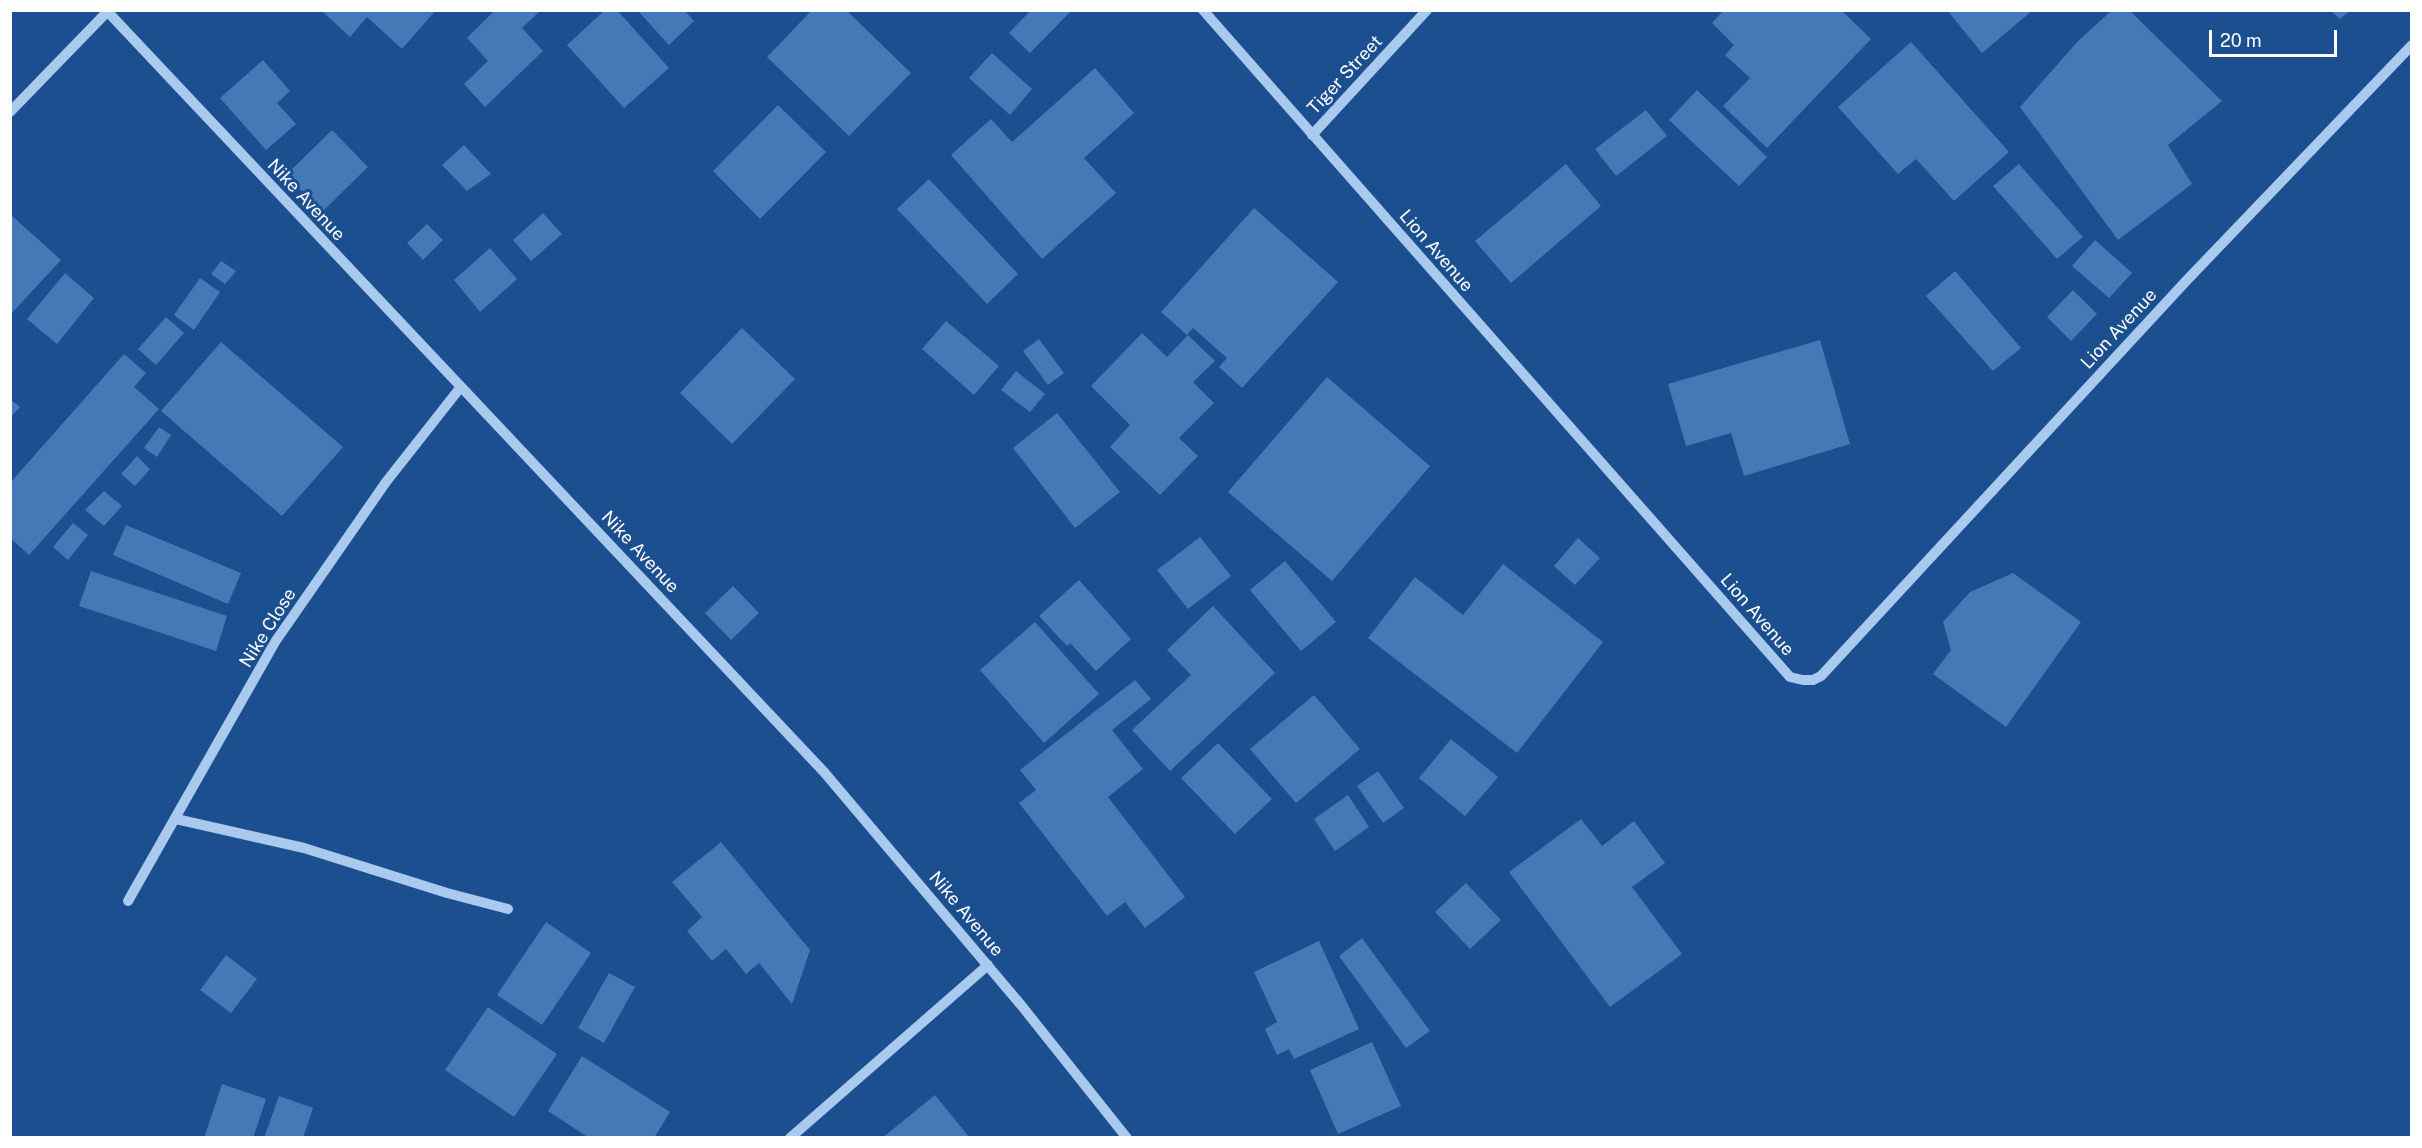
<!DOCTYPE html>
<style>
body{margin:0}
#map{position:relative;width:2422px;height:1148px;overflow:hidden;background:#1b4f8f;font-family:"Public Sans",sans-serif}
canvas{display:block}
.frame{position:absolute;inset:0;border:12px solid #fff;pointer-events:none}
.scale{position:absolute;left:2209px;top:30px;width:128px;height:27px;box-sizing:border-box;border:3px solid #fff;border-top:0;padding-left:8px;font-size:18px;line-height:21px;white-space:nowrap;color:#fff;-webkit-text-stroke:4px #1b4f8f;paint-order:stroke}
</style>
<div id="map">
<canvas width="2422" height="1148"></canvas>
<div class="frame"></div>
<div class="scale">20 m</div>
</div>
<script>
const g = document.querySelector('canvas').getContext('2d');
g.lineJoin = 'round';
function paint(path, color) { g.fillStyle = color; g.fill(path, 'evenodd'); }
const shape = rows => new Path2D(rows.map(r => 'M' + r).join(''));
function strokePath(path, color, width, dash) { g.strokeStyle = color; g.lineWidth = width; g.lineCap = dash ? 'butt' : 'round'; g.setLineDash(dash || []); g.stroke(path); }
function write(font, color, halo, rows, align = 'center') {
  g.font = font + ' "Public Sans",sans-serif'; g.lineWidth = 6; g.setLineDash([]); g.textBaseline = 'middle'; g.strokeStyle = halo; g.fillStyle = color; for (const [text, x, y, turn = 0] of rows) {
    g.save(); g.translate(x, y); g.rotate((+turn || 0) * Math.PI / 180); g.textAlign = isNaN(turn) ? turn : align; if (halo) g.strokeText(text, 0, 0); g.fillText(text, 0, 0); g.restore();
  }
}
paint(shape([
 [321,10,436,10,402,49,367,17,350,37],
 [495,10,541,10,522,28,543,51,485,107,464,84,488,61,467,38],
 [605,10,617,10,669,68,624,108,567,45],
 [637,10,684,10,694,21,669,45],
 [812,10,846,10,911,73,849,136,767,57],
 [1031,10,1072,10,1030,53,1009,33],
 [1724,10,1841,10,1871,39,1767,148,1723,106,1750,78,1725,55,1734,45,1712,23],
 [1947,10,2033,10,1982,53],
 [2112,10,2129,10,2222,101,2168,145,2192,184,2118,240,2020,107,2078,41],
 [2330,10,2351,10,2340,19],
 [1911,42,2009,152,1954,201,1916,159,1898,174,1838,107],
 [992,53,1032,89,1010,115,969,78],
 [263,60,290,91,277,103,296,124,266,150,220,98],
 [1095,68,1134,113,1084,158,1116,193,1042,259,951,155,991,119,1012,142],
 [1697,90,1767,157,1739,186,1669,120],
 [778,105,826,152,760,219,713,171],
 [1646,110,1667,136,1616,176,1595,149],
 [332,130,368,167,322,212,286,175],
 [464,145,491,174,467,191,442,165],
 [1566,164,1601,206,1511,283,1475,241],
 [2019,164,2083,237,2057,259,1993,186],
 [929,179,1018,274,987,304,897,209],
 [1254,208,1338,282,1242,388,1219,367,1227,358,1193,328,1187,335,1161,312],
 [543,213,562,234,531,261,513,240],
 [10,214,61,260,10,315],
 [427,224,443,240,423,260,407,243],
 [2095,240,2132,273,2109,298,2072,266],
 [490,248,517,279,480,312,454,280],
 [221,261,236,271,225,284,211,274],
 [1955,271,2021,348,1993,371,1926,296],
 [65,273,94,298,57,344,27,319],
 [200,278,220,292,194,330,174,315],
 [2073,290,2097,314,2071,341,2047,317],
 [166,317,184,333,156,365,138,349],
 [946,321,999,366,974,395,922,349],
 [742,328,795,379,732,444,680,393],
 [1142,333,1167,357,1188,335,1215,361,1193,382,1214,403,1179,438,1198,456,1160,495,1110,447,1130,425,1091,386],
 [1039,339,1064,373,1048,385,1023,351],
 [1820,340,1850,444,1744,476,1731,433,1686,446,1668,384],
 [221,342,343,447,282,516,161,411],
 [124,354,146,373,134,387,159,409,29,555,10,538,10,483],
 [1016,371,1045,394,1030,412,1001,390],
 [1327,377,1430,466,1332,581,1228,492],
 [10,399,20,407,10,418],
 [1057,413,1120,492,1075,528,1013,448],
 [159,427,171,435,157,457,144,448],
 [137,456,150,469,135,486,121,474],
 [104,491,122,506,104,526,85,510],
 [73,523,88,535,68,560,53,547],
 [126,525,241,573,228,604,113,555],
 [1200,537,1231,576,1188,609,1157,570],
 [1578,538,1600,558,1575,585,1554,566],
 [1285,561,1336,622,1301,651,1250,590],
 [1503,564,1603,642,1517,753,1368,638,1415,577,1463,615],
 [91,571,227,616,216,651,79,606],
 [2013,573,2081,622,2006,727,1933,674,1951,650,1943,622,1970,592],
 [1079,580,1131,639,1096,671,1070,643,1067,646,1039,616],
 [733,586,759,613,731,640,705,613],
 [1213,606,1275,673,1170,771,1132,730,1191,675,1167,650],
 [1035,622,1099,694,1044,743,980,670],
 [1135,680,1151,699,1112,730,1143,769,1108,797,1185,897,1145,928,1125,902,1107,916,1019,803,1036,790,1020,770],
 [1314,695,1360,749,1296,803,1250,749],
 [1451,739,1498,777,1465,816,1419,778],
 [1218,743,1272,799,1235,834,1181,778],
 [1378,771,1404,808,1383,823,1357,786],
 [1348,795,1369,827,1335,851,1314,819],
 [1581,819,1602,846,1634,821,1665,863,1632,887,1682,954,1610,1007,1509,872],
 [721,842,810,950,792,1004,759,963,746,974,726,949,712,961,687,931,702,917,672,882],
 [1466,883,1501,920,1470,949,1435,912],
 [546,922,591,953,542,1025,497,995],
 [1362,938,1430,1031,1406,1048,1339,956],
 [1319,941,1359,1029,1294,1059,1289,1049,1277,1055,1265,1029,1277,1022,1254,972],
 [226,955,257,979,231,1013,200,990],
 [609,973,635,987,604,1043,578,1028],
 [488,1007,557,1054,514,1117,445,1070],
 [1372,1042,1401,1106,1338,1134,1310,1070],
 [582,1056,670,1112,654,1138,589,1138,548,1111],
 [222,1084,266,1099,253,1138,204,1138],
 [935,1095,970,1138,882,1138],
 [279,1096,313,1108,303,1138,264,1138]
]), '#4478b7');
strokePath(shape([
 [106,10,824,772,1021,1005,1127,1138],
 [1203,10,1790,677,1803,680,1813,680,1821,676,2187,280,2412,45],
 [10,112,107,12],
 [1312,135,1427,10],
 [176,819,304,848,447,893,508,909],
 [128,901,275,642,386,482,460,388],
 [790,1138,988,965]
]), '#a9c9ee', 10);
write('18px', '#fff', '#1b4f8f', [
 ["Tiger Street",1345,75,-47],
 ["Nike Avenue",306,200,47],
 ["Lion Avenue",1436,251,49],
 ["Lion Avenue",2119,329,-47],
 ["Nike Avenue",640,552,47],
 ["Lion Avenue",1757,615,49],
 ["Nike Close",268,628,-58],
 ["Nike Avenue",966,914,50]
]);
</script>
